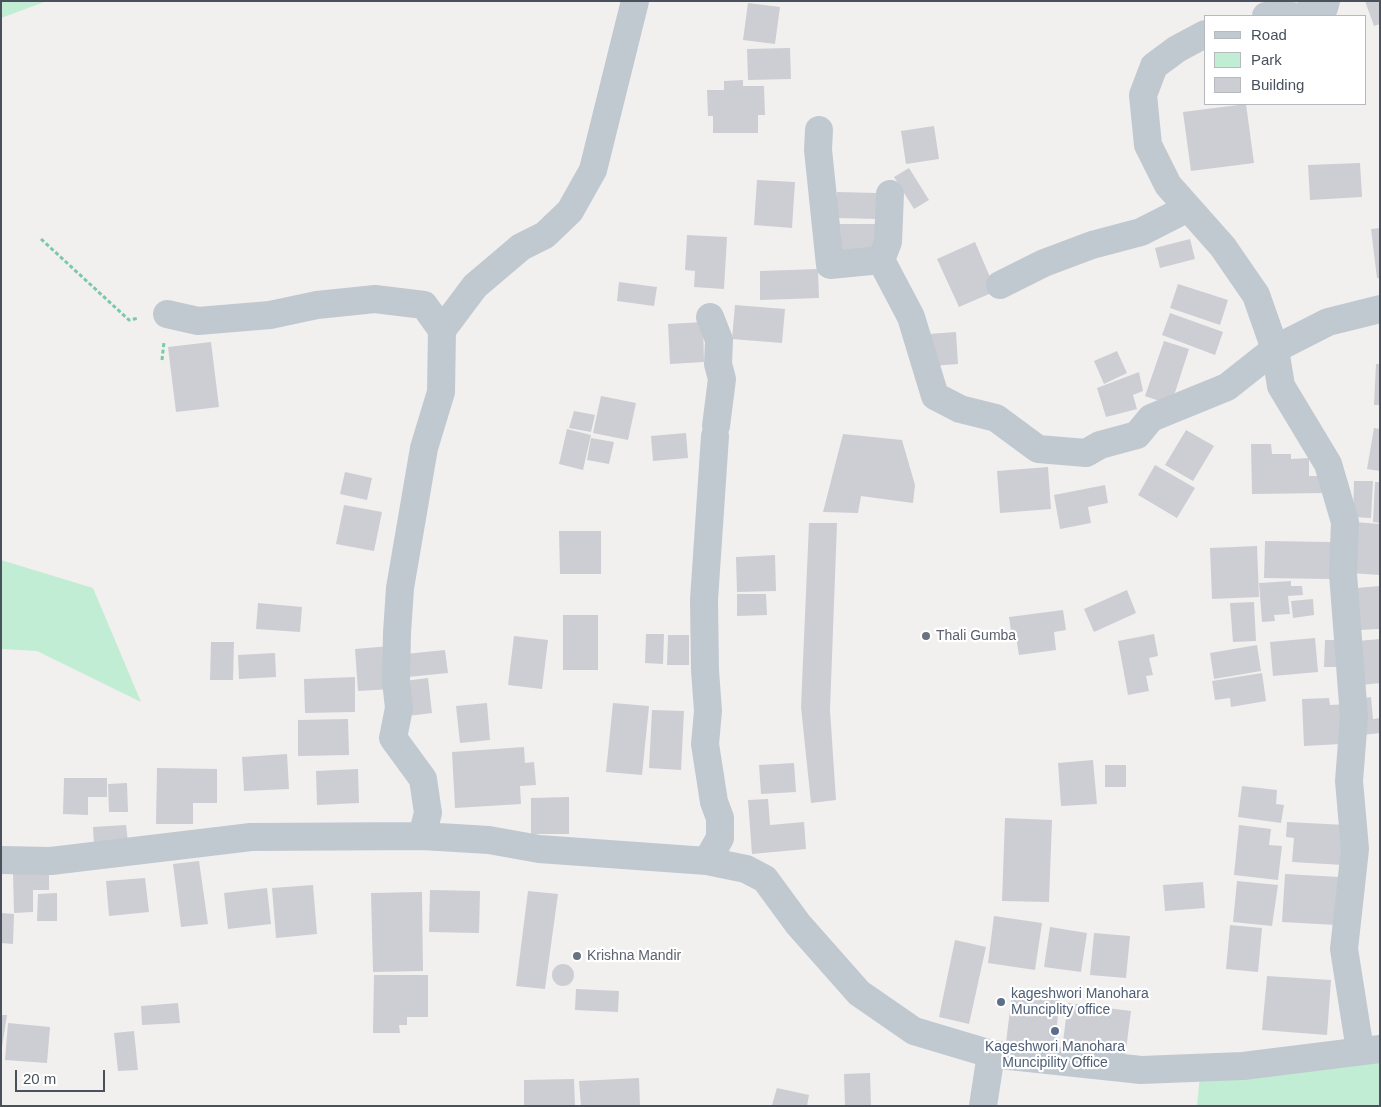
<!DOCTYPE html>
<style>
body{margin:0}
#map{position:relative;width:1381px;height:1107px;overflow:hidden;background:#f2efef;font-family:Helvetica,sans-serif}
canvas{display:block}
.frame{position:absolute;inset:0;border:2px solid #48515c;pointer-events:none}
.legend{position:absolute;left:1204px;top:15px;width:162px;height:90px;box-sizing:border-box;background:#fff;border:1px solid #b6b9be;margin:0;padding:6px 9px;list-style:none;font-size:15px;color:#48515c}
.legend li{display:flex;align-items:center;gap:10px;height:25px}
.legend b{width:25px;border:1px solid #b6b9be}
.scale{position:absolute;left:15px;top:1070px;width:90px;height:22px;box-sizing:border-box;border:2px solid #48515c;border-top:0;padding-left:6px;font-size:15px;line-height:18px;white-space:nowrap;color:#48515c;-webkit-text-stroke:4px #fff;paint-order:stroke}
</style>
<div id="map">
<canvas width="1381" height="1107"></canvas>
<div class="frame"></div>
<ul class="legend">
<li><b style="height:6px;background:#c0c9d0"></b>Road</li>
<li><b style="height:14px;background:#c0edd4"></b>Park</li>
<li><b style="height:14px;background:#ccced4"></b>Building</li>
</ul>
<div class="scale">20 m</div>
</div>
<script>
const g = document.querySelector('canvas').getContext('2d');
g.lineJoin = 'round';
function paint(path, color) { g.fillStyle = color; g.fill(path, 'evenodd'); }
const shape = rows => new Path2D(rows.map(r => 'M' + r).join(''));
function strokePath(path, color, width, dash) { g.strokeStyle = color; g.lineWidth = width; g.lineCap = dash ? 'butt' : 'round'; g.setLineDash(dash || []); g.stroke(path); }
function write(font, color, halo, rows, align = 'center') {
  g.font = font + ' Helvetica,sans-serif'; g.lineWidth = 4.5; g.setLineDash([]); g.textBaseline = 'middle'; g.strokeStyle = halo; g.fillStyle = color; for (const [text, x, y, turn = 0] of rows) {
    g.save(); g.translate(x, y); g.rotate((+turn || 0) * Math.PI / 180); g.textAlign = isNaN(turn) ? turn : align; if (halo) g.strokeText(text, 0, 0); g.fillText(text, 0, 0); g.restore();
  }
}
paint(shape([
 [1,1,47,1,1,18],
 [1,560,93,588,141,702,37,651,1,649],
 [1380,1057,1380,1106,1197,1106,1201,1064]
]), '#c0edd4');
paint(shape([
 [1365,1,1380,1,1380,24,1374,26],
 [748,3,780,7,775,44,743,40],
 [790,48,791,79,748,80,747,49],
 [743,80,743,86,764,86,765,115,758,115,758,133,713,133,713,116,708,116,707,90,724,90,724,81],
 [1246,104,1254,163,1191,171,1183,112],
 [934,126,939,159,906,164,901,131],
 [1360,163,1362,197,1310,200,1308,165],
 [909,168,929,200,914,209,894,177],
 [757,180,795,182,792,228,754,225],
 [837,192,877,193,877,219,837,218],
 [840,224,879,224,880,255,841,256],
 [1380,228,1380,278,1377,278,1371,229],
 [687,235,727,237,724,289,694,287,695,271,685,270],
 [1190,239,1195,259,1160,268,1155,248],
 [975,242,996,291,959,307,937,259],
 [818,269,819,298,760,300,760,271],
 [619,282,657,287,654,306,617,301],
 [1178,284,1228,300,1220,325,1170,308],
 [735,305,785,309,782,343,732,339],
 [1170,313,1223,332,1215,355,1162,335],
 [703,322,704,362,670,364,668,324],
 [956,332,958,364,932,366,929,334],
 [1164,341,1189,349,1171,405,1145,396],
 [211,342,219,407,176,412,168,347],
 [1117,351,1127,373,1104,384,1094,361],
 [1376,364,1380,364,1380,405,1374,405],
 [1139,372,1143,391,1133,395,1137,409,1106,417,1097,388],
 [601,396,636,403,628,440,593,433],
 [574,411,595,415,591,432,569,428],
 [1374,428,1380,429,1380,471,1367,469],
 [567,429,591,435,583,470,559,464],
 [1186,430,1214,446,1193,481,1165,465],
 [686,433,688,458,653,461,651,436],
 [843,434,902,440,915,485,913,503,861,496,858,513,823,512],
 [591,438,614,442,609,464,587,460],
 [1251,444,1271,444,1272,454,1291,454,1291,459,1309,458,1309,476,1325,476,1325,493,1252,494],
 [1155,465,1195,488,1177,518,1138,495],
 [1048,467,1051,509,1000,513,997,471],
 [345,472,372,478,367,500,340,494],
 [1354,481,1373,481,1371,518,1353,517],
 [1375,482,1380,482,1380,523,1373,522],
 [1105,485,1108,503,1088,507,1091,523,1060,529,1054,495],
 [344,505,382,512,374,551,336,544],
 [1354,522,1380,524,1380,575,1350,573],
 [809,523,837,523,830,710,836,800,811,803,801,707],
 [559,531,601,531,601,574,560,574],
 [1265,541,1331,542,1330,579,1264,578],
 [1257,546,1259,597,1212,599,1210,548],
 [775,555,776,591,737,592,736,557],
 [1291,581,1291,586,1302,586,1303,595,1288,596,1290,614,1274,615,1275,621,1262,622,1259,583],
 [1380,586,1380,629,1359,630,1356,588],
 [1127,590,1136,613,1094,632,1084,609],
 [737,594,766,594,767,615,737,616],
 [1313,599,1314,615,1293,618,1291,601],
 [1254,602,1256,641,1233,642,1230,603],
 [258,603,302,607,300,632,256,629],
 [1063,610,1066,630,1054,632,1056,650,1019,655,1016,637,1012,638,1009,617],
 [563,615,598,615,598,670,563,670],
 [646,634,664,634,663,664,645,663],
 [1154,634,1158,656,1149,658,1153,675,1146,676,1149,691,1128,695,1118,641],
 [668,635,689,635,689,665,667,665],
 [514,636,548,640,542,689,508,685],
 [1315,638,1318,672,1273,676,1270,642],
 [1380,639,1380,683,1361,685,1358,641],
 [1325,640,1341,640,1340,667,1324,667],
 [211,642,234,642,233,680,210,680],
 [1257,645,1261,671,1214,679,1210,653],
 [390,646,393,689,358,691,355,649],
 [445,650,448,673,408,677,405,654],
 [275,653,276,677,239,679,238,655],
 [1262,673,1266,701,1231,707,1230,698,1215,700,1212,681],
 [355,677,355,712,305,713,304,679],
 [428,678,432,713,408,716,404,681],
 [1371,697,1373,719,1380,718,1380,733,1363,735,1359,699],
 [1329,698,1330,705,1347,704,1341,744,1304,746,1302,699],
 [487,703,490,740,460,743,456,706],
 [613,703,649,706,642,775,606,772],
 [652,710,684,711,681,770,649,768],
 [348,719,349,755,298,756,298,720],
 [524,747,525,763,534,762,536,785,520,786,521,804,455,808,452,752],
 [287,754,289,789,244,791,242,757],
 [1093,760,1097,804,1061,806,1058,763],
 [794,763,796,792,761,794,759,765],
 [1105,765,1126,765,1126,787,1105,787],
 [157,768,217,769,217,803,193,803,193,824,156,824],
 [358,769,359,803,317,805,316,771],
 [64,778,107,778,107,797,88,797,88,815,63,814],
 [127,783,128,812,109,812,108,784],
 [1242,786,1277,790,1276,804,1284,805,1281,823,1238,817],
 [569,797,569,834,531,834,531,798],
 [768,799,770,825,804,822,806,849,752,854,748,800],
 [1005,818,1052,820,1049,902,1002,901],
 [1287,822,1346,825,1343,865,1292,862,1294,838,1286,837],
 [126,825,128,842,94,845,93,827],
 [1239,825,1271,829,1269,845,1282,846,1278,880,1234,875],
 [199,861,208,924,181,927,173,864],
 [13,873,49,873,49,890,33,890,33,912,14,913],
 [1285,874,1339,877,1336,925,1282,922],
 [145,878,149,912,109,916,106,881],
 [1237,881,1278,885,1272,926,1233,922],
 [1203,882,1205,908,1165,911,1163,885],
 [313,885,317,934,276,938,272,888],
 [267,888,271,924,228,929,224,893],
 [430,890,480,891,479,933,429,932],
 [528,891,558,894,545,989,516,986],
 [422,892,423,971,373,972,371,893],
 [57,893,57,921,37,921,38,894],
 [1,913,14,914,13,944,1,943],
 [994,916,1042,923,1035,970,988,963],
 [1230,925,1262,928,1258,972,1226,969],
 [1050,927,1087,933,1081,972,1044,967],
 [1094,933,1130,936,1126,978,1090,975],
 [955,940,986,947,969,1024,939,1017],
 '552 975a11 11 0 1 1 22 0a11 11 0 1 1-22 0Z',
 [374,975,428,975,428,1017,407,1017,407,1025,399,1025,400,1033,373,1033],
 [1267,976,1331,980,1327,1035,1262,1030],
 [576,989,619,991,618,1012,575,1010],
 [1012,993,1060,999,1054,1049,1006,1043],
 [178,1003,180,1023,142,1025,141,1006],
 [1068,1003,1131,1011,1125,1057,1062,1049],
 [1,1015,7,1015,2,1047,1,1047],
 [8,1023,50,1027,47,1063,5,1060],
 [134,1031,138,1070,118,1071,114,1033],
 [870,1073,871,1106,845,1106,844,1074],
 [639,1078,640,1106,581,1106,579,1081],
 [574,1079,575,1106,524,1106,524,1080],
 [777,1088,809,1095,807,1106,772,1105]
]), '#ccced4');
strokePath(shape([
 [41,239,129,320,139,318],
 [162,360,164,342]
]), '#7ac9a7', 3, [4, 2.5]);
strokePath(shape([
 [1266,16,1292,16],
 [1301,16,1324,8,1326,1],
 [1205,34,1177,49,1154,66,1143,95,1148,145,1168,185,1223,247,1256,295,1275,349,1281,386,1328,464,1345,522,1343,574,1354,717,1349,781,1355,849,1344,949,1360,1050],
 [819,130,818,150,830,265,881,260,911,317,935,396,960,409,996,418,1038,449,1086,453,1100,445,1137,435,1151,418,1227,387,1275,349,1328,322,1380,309],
 [881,260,888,242,890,194],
 [1000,285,1044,263,1092,245,1141,232,1188,208],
 [167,314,198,321,270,315,317,305,375,299,424,305,442,330,441,392,424,448,400,588,397,633,396,681,399,708,393,738,423,779,428,813,422,836],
 [710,317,719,340,718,364,722,379,716,426],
 [442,330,475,286,521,247,545,235,570,211,593,170,635,1],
 [1,860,51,861,251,837,422,836,489,840,539,849,707,861,746,869,765,879,798,924,859,993,914,1031,991,1054,1141,1070,1243,1066,1380,1049],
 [707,861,720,838,720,818,714,802,705,744,708,711,705,670,704,600,715,436],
 [983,1106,991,1054]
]), '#c0c9d0', 28);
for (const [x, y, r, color] of [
 [926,636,5,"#6b7280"],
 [577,956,5,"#6b7280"],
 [1001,1002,5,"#5c6f8a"],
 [1055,1031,5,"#5c6f8a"]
]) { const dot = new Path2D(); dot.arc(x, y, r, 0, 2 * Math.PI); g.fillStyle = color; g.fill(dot); strokePath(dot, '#fff', 2); }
write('14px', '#5b616d', '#fff', [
 ["Thali Gumba",936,636],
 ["Krishna Mandir",587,956]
], 'left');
write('14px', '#4e5e75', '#fff', [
 ["kageshwori Manohara",1011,994],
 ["Munciplity office",1011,1010],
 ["Kageshwori Manohara",1055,1047,"center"],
 ["Muncipility Office",1055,1063,"center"]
], 'left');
</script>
